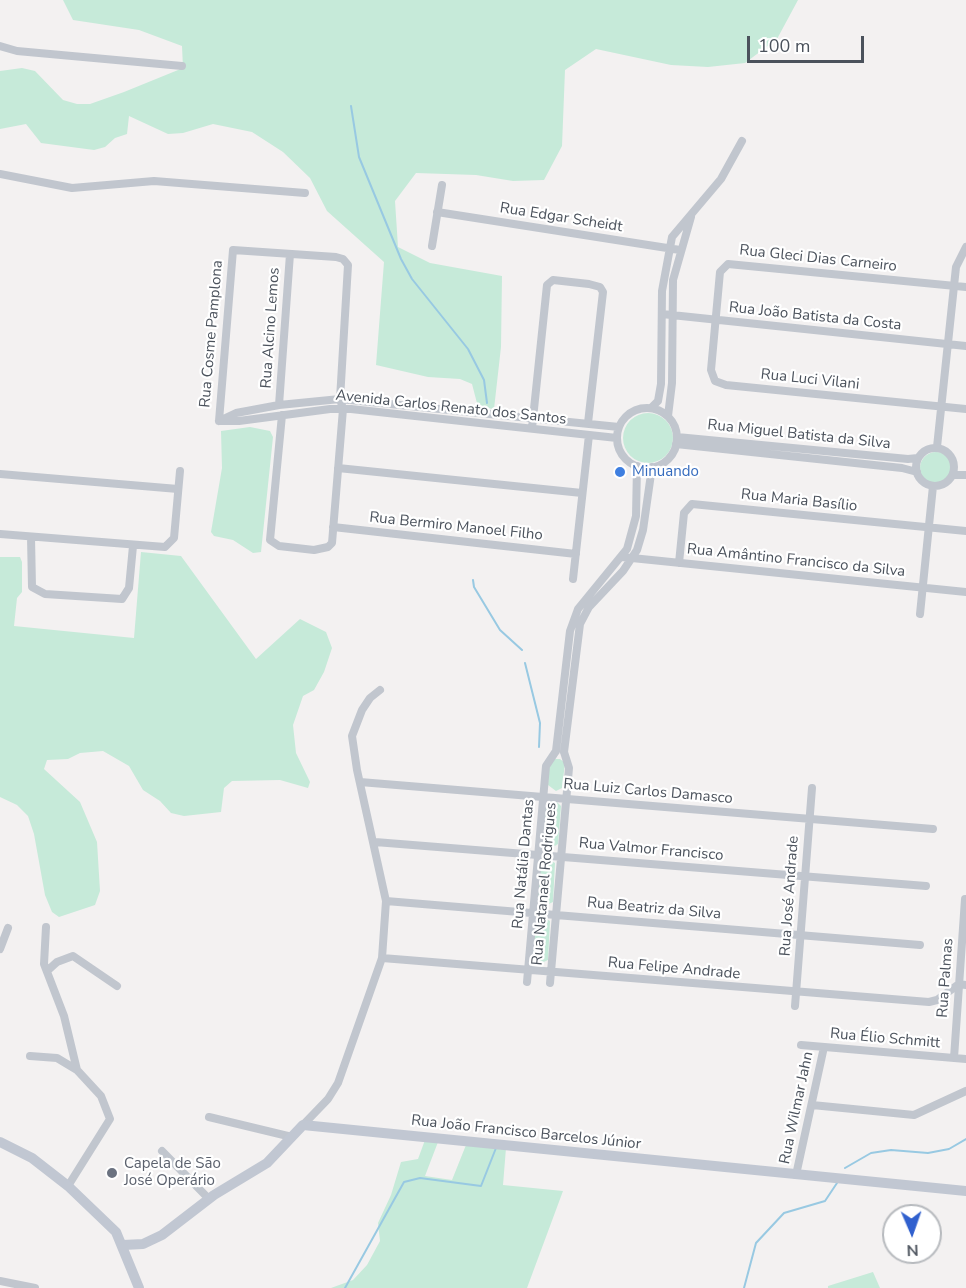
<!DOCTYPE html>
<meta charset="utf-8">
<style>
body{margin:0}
#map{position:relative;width:966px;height:1288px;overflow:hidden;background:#f3f1f1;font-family:"Nunito Sans",sans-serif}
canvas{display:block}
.north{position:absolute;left:882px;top:1204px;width:60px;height:60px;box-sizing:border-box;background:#fff;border:2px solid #b7babe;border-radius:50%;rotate:178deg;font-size:16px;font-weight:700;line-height:24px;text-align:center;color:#4b525c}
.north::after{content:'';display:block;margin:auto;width:21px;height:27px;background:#3060ce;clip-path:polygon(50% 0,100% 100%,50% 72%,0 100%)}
.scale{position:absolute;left:747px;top:36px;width:117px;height:27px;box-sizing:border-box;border:3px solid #4b525c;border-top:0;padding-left:8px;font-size:18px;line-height:21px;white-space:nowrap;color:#4b525c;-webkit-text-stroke:4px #fff;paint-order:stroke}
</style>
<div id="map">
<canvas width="966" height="1288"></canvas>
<div class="north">N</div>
<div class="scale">100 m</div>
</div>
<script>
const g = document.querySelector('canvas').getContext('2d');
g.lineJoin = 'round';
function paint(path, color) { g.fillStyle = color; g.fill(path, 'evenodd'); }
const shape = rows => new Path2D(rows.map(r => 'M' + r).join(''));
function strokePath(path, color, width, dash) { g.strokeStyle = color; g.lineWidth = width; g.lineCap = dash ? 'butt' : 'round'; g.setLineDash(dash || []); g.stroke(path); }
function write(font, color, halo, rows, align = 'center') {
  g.font = font + ' "Nunito Sans",sans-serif'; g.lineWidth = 4.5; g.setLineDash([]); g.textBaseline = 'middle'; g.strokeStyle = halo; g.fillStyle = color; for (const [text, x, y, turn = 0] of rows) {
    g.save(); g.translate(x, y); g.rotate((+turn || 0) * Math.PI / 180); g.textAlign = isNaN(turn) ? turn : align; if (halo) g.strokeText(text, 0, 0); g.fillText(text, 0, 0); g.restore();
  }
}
paint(shape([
 [63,0,798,0,777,39,745,63,708,67,671,65,596,49,565,70,562,146,544,180,513,181,476,175,416,173,395,201,398,247,430,263,502,276,501,347,494,409,478,407,472,384,460,379,428,377,376,365,384,262,327,211,310,178,283,152,252,132,213,124,183,133,168,134,129,116,127,134,115,138,105,147,94,150,41,143,26,124,0,129,0,71,22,68,35,71,63,100,77,104,90,104,124,92,183,68,182,46,139,30,73,20],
 '623 438a25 25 0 1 1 50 0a25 25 0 1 1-50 0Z',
 [250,427,270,431,273,437,261,552,253,553,233,540,214,536,211,532,222,468,221,431],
 '920 468a16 16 0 1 1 32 0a16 16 0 1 1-32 0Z',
 [141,552,181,556,256,659,300,619,326,632,332,648,324,672,314,690,303,696,293,725,296,753,310,782,308,788,280,780,232,781,224,788,221,812,184,816,171,813,160,801,143,790,129,766,103,751,80,753,68,759,47,760,44,769,80,802,97,842,100,891,95,905,59,917,52,912,45,895,34,834,28,816,17,805,0,797,0,557,20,557,22,562,22,592,17,598,14,626,134,638],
 [553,759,560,759,565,763,562,788,556,791,548,785,549,763],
 [551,800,556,801,561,806,558,844,550,849,543,843,546,805],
 [546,858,555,863,553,902,544,906,537,901,541,863],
 [541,916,550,921,548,960,539,964,532,959,535,921],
 [425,1140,438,1142,425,1176,452,1180,466,1145,506,1148,503,1185,563,1191,527,1288,331,1288,353,1280,367,1265,380,1241,378,1223,391,1195,401,1162,418,1159],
 [873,1272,880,1288,828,1288,828,1286]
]), '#c6ead9');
strokePath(shape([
 [351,106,359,157,401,259,412,279,468,349,484,380,487,403],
 [473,580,474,587,500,630,522,650],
 [525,663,540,723,539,747],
 [845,1168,871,1153,891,1150,928,1153,949,1149,966,1139],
 [345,1288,404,1182,420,1178,481,1186,496,1148],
 [744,1288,756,1243,784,1213,825,1201,837,1183]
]), '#98c9e2', 2);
strokePath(shape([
 [0,46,17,51,182,66],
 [0,174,72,188,154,181,305,193],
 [437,212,680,250],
 [432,246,442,185],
 [966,287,728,264,720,272,711,370,715,381,726,385,966,409],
 [662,314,966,346],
 [279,405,290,254],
 [651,408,658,401,661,384,662,291,672,237,721,179,742,141],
 '617 438a30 30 0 1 1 60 0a30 30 0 1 1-60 0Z',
 [668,416,672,383,673,280,691,217],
 [219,421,233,250,336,257,343,259,348,265,340,399,343,409,332,543,328,547,314,550,279,546,270,540,282,415],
 [219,421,236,413,279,405,340,399,619,427],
 [220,421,239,421,330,409,351,409,617,438],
 [532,428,547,285,553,280,589,284,600,287,603,292,588,423],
 [677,437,908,459,918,458],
 [676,444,902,468,917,472],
 [937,447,956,267,966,247],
 '916 467a19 19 0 1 1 38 0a19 19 0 1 1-38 0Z',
 [338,468,582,493],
 [0,474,178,489],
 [953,475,966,475],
 [333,527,576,554],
 [0,534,165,547,174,538,180,471],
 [31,537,32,587,45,594,122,599,129,588,133,546],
 [622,557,966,592],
 [679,563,684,513,692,504,966,531],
 [573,579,589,435],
 [920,614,933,486],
 [556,751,570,631,578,609,627,549,636,516,637,466],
 [564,752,580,624,589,607,623,571,637,550,643,530,652,467],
 [360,782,933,829],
 [375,842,926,886],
 [386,901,920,945],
 [46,927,44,964,64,1016,77,1070,101,1096,110,1119,68,1186],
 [0,949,8,928],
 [382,958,929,1002,937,1000,959,984,966,985],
 [47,971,57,962,73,956,117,986],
 [527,982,546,766,556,751],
 [550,983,569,768,564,752],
 [795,1006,812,788],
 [801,1045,966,1059],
 [30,1056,57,1058,77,1070],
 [954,1058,965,899],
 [812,1105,914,1115,966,1091],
 [209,1117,292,1137],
 [303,1125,328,1099,338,1083,382,958,386,901,357,770,352,736,362,710,370,698,380,690],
 [162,1151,209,1199],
 [796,1175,824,1047],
 [0,1281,35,1288]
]), '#c1c6ce', 8);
strokePath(shape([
 [0,1142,32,1158,68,1186,116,1232,139,1288],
 [123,1245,143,1244,162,1235,214,1195,267,1163,303,1125,966,1191]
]), '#c1c7d2', 10);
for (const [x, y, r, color] of [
 [620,472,6,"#3f7fe0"],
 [112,1173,6,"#6b7280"]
]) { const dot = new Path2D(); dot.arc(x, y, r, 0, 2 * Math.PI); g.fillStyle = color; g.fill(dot); strokePath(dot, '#fff', 2); }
write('15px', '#4b525c', '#fff', [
 ["Rua Edgar Scheidt",561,218,9],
 ["Rua Gleci Dias Carneiro",818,259,6],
 ["Rua João Batista da Costa",815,317,6],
 ["Rua Alcino Lemos",271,328,-86],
 ["Rua Cosme Pamplona",212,334,-85],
 ["Rua Luci Vilani",810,380,6],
 ["Avenida Carlos Renato dos Santos",451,408,6],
 ["Rua Miguel Batista da Silva",799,435,6],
 ["Rua Maria Basílio",799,501,6],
 ["Rua Bermiro Manoel Filho",456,527,6],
 ["Rua Amântino Francisco da Silva",796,561,6],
 ["Rua Luiz Carlos Damasco",648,792,5],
 ["Rua Valmor Francisco",651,850,5],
 ["Rua Natália Dantas",524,864,-85],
 ["Rua Natanael Rodrigues",545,884,-85],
 ["Rua José Andrade",790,896,-86],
 ["Rua Beatriz da Silva",654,909,5],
 ["Rua Felipe Andrade",674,969,5],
 ["Rua Palmas",946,978,-86],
 ["Rua Élio Schmitt",885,1039,5],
 ["Rua Wilmar Jahn",797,1108,-78],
 ["Rua João Francisco Barcelos Júnior",526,1133,6]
]);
write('15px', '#366cbe', '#fff', [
 ["Minuando",632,472]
], 'left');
write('15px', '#5b616d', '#fff', [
 ["Capela de São",124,1164],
 ["José Operário",124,1181]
], 'left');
</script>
